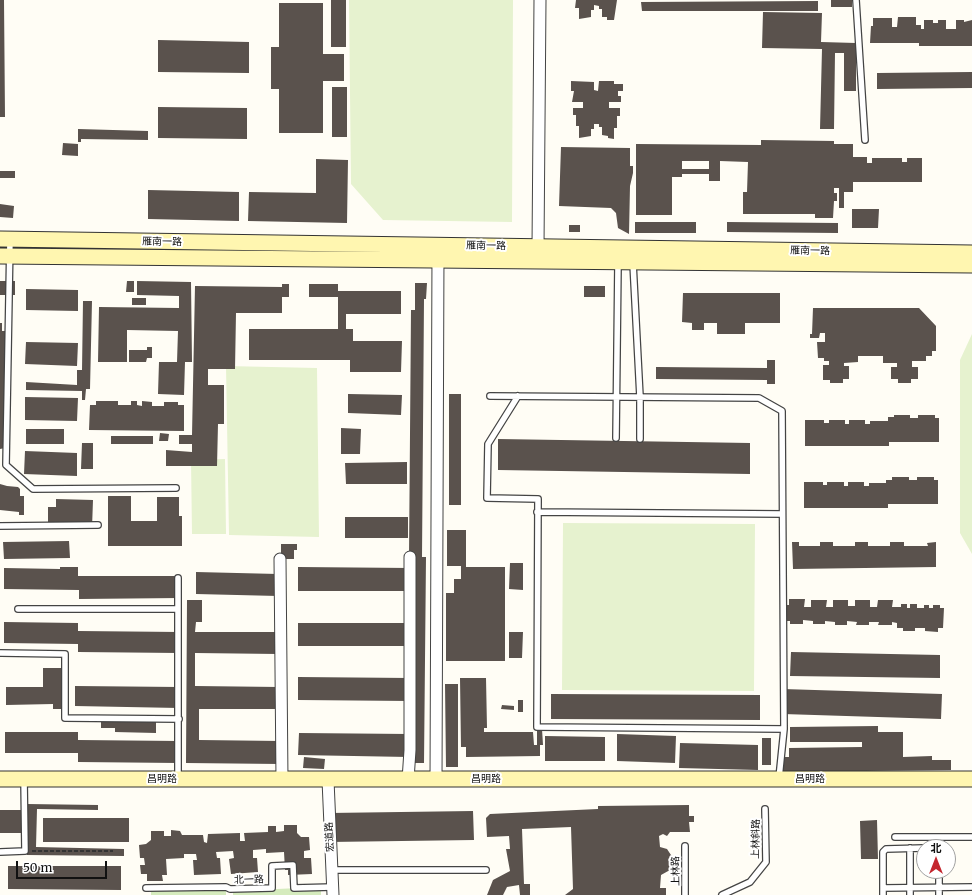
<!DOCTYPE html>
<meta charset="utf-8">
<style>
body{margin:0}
#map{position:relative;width:972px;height:895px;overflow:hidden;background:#fffdf5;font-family:Merriweather,"Noto Sans SC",serif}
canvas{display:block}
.north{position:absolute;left:916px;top:839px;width:40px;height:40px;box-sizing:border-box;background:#fff;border:1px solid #a0a0a0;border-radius:50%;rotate:0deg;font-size:11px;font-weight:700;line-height:16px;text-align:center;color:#111}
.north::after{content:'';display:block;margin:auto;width:14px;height:18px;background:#c4262e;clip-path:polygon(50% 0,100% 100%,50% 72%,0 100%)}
.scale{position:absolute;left:16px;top:861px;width:91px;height:18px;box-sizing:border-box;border:2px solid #111;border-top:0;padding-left:5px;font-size:12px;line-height:14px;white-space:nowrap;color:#111;-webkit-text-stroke:3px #fff;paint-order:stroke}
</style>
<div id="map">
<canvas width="972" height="895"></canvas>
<div class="north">北</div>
<div class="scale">50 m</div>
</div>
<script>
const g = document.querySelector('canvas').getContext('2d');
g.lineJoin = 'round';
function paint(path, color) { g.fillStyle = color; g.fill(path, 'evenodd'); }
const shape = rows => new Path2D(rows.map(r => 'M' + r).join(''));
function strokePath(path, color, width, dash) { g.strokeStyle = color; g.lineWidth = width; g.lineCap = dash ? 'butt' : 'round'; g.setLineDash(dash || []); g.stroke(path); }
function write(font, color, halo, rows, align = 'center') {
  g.font = font + ' Merriweather,"Noto Sans SC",serif'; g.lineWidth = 4; g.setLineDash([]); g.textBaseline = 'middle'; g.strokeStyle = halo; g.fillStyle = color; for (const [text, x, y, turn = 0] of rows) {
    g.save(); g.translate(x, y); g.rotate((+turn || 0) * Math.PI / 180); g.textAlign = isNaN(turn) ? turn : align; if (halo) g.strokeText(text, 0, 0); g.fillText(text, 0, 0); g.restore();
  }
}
paint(shape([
 [321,887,321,895,233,895,233,891],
 [151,890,226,890,226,895,151,895]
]), '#d5ebbd');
paint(shape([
 [349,0,513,0,512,222,383,220,351,184],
 [972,334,972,554,960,533,960,360],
 [226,366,317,368,319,537,229,535],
 [225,459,226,534,192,534,191,460],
 [563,523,755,524,754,691,562,690]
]), '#e6f2cf');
paint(shape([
 [0,0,4,0,5,117,0,117],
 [331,0,346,0,346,47,331,47],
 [576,0,617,0,614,20,607,20,607,17,602,17,602,9,599,9,599,6,594,5,594,10,591,10,591,17,579,19,579,8,575,8],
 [831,0,852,0,852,7,831,7],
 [818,1,818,11,642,11,641,2],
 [279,3,323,3,323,54,344,54,344,81,323,81,323,133,279,133,279,89,271,89,271,47,279,47],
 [763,12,822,13,821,42,856,43,856,91,844,91,844,53,835,53,834,129,820,129,822,49,762,48],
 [898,17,916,17,916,25,921,25,921,29,924,29,924,20,933,20,933,23,938,23,938,20,946,20,946,29,956,29,956,20,964,20,964,22,972,20,972,46,919,46,919,43,870,43,871,26,873,26,873,18,892,18,892,27,897,27],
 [158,40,249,42,249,73,158,72],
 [972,72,972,88,877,89,877,73],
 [571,81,594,82,594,90,598,91,599,81,614,81,614,84,623,84,623,91,618,91,618,96,621,96,621,102,609,102,609,108,620,108,620,116,617,116,617,128,614,128,614,139,608,138,608,136,602,135,602,127,599,127,599,124,594,124,594,129,591,129,591,136,579,138,579,126,576,126,576,115,573,115,573,108,583,108,583,102,572,102,574,91,571,91],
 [332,87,347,87,347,137,332,137],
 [158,107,247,108,247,139,158,138],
 [78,129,148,131,148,140,81,139,81,142,78,142],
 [761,140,834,141,834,144,853,144,853,157,867,157,867,163,872,163,872,158,902,158,902,162,907,162,907,158,922,158,922,182,853,182,853,192,844,192,844,208,839,208,839,188,834,188,834,193,837,193,837,201,834,201,833,218,815,218,815,214,743,214,743,192,747,192,748,162,720,161,720,181,709,181,709,174,682,174,682,177,672,177,672,215,636,215,636,144,761,145],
 [682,161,709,161,709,169,682,169],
 [63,143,78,144,78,156,62,155],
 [561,147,630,148,630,166,633,166,633,173,630,186,629,234,618,228,616,213,611,208,559,206],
 [316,159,348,160,347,223,248,221,249,192,316,193],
 [0,171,15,171,15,178,0,178],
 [148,190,239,192,239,221,148,219],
 [0,204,14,206,13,218,0,217],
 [852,209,879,209,878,228,852,228],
 [635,222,696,222,696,233,635,233],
 [727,222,838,223,838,233,727,232],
 [569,225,580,225,580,232,569,232],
 [0,281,15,281,15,295,0,295],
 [127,281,134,281,134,292,126,292],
 [137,281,191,282,192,362,185,362,184,395,158,394,159,362,177,362,178,331,127,330,127,362,98,362,99,307,179,308,179,296,137,295],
 [415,283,427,283,426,299,424,299,422,557,426,557,424,763,412,763,409,557,411,310,415,310],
 [282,284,289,284,289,297,282,297,282,313,236,313,235,369,208,369,208,385,224,385,224,424,218,424,217,466,166,466,166,450,192,452,192,444,179,444,179,435,192,435,195,286,282,287],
 [309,284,338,284,338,291,401,291,401,314,346,314,346,329,353,329,353,341,402,341,401,372,350,372,350,360,249,360,249,329,338,329,338,297,309,297],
 [584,286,605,286,605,297,584,297],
 [26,289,78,290,78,311,26,310],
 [683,293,780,293,780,323,745,323,745,334,717,334,717,323,704,323,704,330,692,330,692,323,682,322],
 [132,298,146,298,146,305,132,305],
 [83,301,92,301,90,389,86,389,85,400,82,400,82,391,26,390,26,382,77,385,77,370,82,370],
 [813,308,919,308,936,326,936,351,932,351,932,356,926,356,926,361,912,361,912,367,918,367,918,379,911,379,911,383,898,383,898,379,891,379,891,367,897,367,897,363,883,363,883,356,858,356,858,362,844,363,844,366,849,366,849,379,843,379,843,383,830,383,830,380,823,380,823,365,829,365,829,361,824,361,824,358,818,358,817,342,825,342,825,333,820,333,819,338,810,338,810,334,812,334],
 [0,323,2,323,2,331,5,331,5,448,0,449],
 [26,342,78,343,77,366,25,364],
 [147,347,152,347,152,358,147,358,146,362,129,362,129,350,147,350],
 [767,360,775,360,775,384,767,384,767,380,656,379,656,367,767,368],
 [348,394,402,395,401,415,348,413],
 [449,394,461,394,461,505,449,505],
 [25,397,78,398,77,421,25,420],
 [96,401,118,401,118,405,131,405,131,401,137,401,137,405,142,406,142,401,152,402,152,406,164,406,164,402,178,402,178,405,184,405,184,431,89,430,90,405,96,405],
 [894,415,910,415,910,418,918,418,918,415,935,415,935,418,939,418,939,442,889,442,889,446,805,446,805,420,824,420,824,423,829,423,829,420,845,420,845,424,849,424,849,420,865,420,865,424,870,424,870,421,888,421,888,417,894,417],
 [341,428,361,429,360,454,341,454],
 [26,429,64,429,64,444,26,444],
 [160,433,169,434,168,441,159,441],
 [111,436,153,436,153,444,111,444],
 [498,439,750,443,750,474,498,470],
 [82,443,93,443,93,469,81,469],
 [25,451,77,453,77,476,24,474],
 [407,462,407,484,346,484,345,463],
 [892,477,909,477,909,480,917,480,917,477,934,477,934,480,938,480,938,504,888,504,888,508,804,508,804,482,823,482,823,485,827,485,827,482,844,482,844,486,848,486,848,482,864,482,864,486,869,486,869,483,886,483,886,480,892,480],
 [0,484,7,486,18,487,20,489,20,496,24,496,24,515,19,515,19,512,0,510],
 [108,496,131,496,131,521,157,521,157,497,179,497,179,516,182,516,182,546,108,546],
 [56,499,93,500,92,528,48,524,48,507,56,507],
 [345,517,408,517,408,538,345,538],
 [447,530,466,530,466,567,505,567,505,661,446,661,446,593,454,593,454,579,461,579,461,566,447,566],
 [69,541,70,558,4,559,3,542],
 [792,542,799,542,799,546,820,546,820,542,833,542,833,546,855,546,855,542,868,542,868,546,890,546,890,542,904,542,904,546,928,546,927,543,936,542,936,567,793,569],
 [281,544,297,544,297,550,294,550,294,559,281,559],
 [510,563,523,563,523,590,509,589],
 [60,567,78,567,78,576,179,576,180,598,79,599,79,590,4,589,4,568,60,569],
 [298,567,410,568,409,591,298,591],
 [196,572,278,574,278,596,196,594],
 [789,599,805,599,804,607,811,607,811,600,827,600,826,607,833,607,833,600,848,600,848,606,855,606,855,600,870,600,870,607,877,607,878,600,893,600,892,607,901,607,901,604,907,604,907,608,910,608,910,604,917,604,917,608,924,608,924,605,929,605,929,608,933,608,933,605,940,605,940,608,944,608,943,628,938,628,938,632,925,631,925,628,915,628,915,631,903,631,903,628,897,628,897,623,892,622,892,625,878,625,879,622,869,622,869,625,856,625,857,622,847,621,847,625,835,625,835,622,825,621,825,624,813,624,813,621,803,620,803,624,790,624,790,621,785,621,785,605,789,605],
 [187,600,202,600,202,622,196,622,195,632,278,632,278,654,195,653,195,686,279,687,279,709,199,709,199,740,280,741,280,764,186,763],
 [4,622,78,623,78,631,179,632,179,653,78,652,78,644,4,643],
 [298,623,410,623,410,646,298,646],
 [509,632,523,632,522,658,509,658],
 [791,652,940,655,940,678,790,676],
 [43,668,63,668,63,709,53,709,53,704,6,705,6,687,43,687],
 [298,677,410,678,410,701,298,700],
 [460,678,486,678,487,728,484,728,484,732,533,732,534,745,537,745,537,729,542,729,543,745,540,745,540,756,466,757,466,747,461,747],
 [445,684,458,684,458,767,446,767],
 [75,686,179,687,179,708,75,706],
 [783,689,942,694,941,719,783,714],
 [551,694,760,695,760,720,551,719],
 [518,700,523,700,523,712,518,712],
 [502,705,514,706,514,710,501,709],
 [101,719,156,721,156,733,115,732,115,728,101,728],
 [878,726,878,732,903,732,903,757,932,756,932,760,951,760,951,770,781,772,780,757,789,757,789,748,862,747,862,742,790,742,790,727],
 [5,732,78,732,78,740,178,741,178,763,78,762,78,753,5,753],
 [299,733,409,734,409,757,298,755],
 [617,734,676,736,675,763,617,761],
 [545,736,605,737,605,761,545,761],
 [762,738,771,738,771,765,762,765],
 [680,743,758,745,758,770,679,768],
 [304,757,325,759,324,769,303,768],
 [27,804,98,805,98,810,37,809,36,847,124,849,124,856,27,855],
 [689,805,689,816,694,816,694,822,689,822,690,832,670,832,667,836,663,834,659,836,660,847,667,849,673,858,670,870,661,875,660,888,666,888,666,895,565,895,573,889,571,827,522,829,524,884,530,884,530,895,520,895,519,885,507,887,503,895,487,895,493,880,510,871,506,849,510,849,509,836,487,837,486,818,490,814,598,809,598,806],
 [0,810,26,810,26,833,0,833],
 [473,811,474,840,329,842,329,813],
 [43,818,129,818,129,842,43,842],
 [877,820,878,859,861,859,860,821],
 [284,825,297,825,297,833,301,837,309,837,310,850,304,851,304,858,311,858,312,874,288,875,288,870,285,870,284,852,266,853,266,849,253,850,253,858,257,858,258,872,231,874,229,859,234,858,233,851,216,852,217,858,220,858,221,874,194,875,193,860,197,860,196,854,184,854,184,858,166,859,167,875,162,875,163,881,147,881,147,874,141,874,140,865,145,865,144,858,140,858,139,845,146,844,151,840,151,831,164,831,164,836,171,836,171,830,180,831,182,835,203,835,204,842,207,843,208,834,240,833,240,841,245,841,244,833,268,832,268,826,276,826,276,832,284,831],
 [8,866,121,866,121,890,8,889]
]), '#5a524d');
const lane = shape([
 [856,0,865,140],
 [10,239,6,465,33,489,176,488],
 [633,263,640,397,640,439],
 [490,396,759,398,782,411,784,729,779,778],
 [518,396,488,444,487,498,538,499,537,727,784,729],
 [616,438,618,263],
 [537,512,782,514],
 [0,526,98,525],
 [178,578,178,779],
 [18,609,178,609],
 [1,653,65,654,65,718,179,719],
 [895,837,972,837],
 [685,846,685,895],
 [910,848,910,895],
 [0,852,25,851,24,779],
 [332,870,486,870],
 [939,871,939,895],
 [146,888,226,887,230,889,272,888,272,866,293,865,294,888,333,887],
 [883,888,972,887],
 [722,895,750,882,766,862,765,809],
 [883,895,883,852,886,849,924,848]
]);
const street = shape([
 [538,247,540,0],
 [280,559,282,780],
 [436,779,438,252],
 [328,780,333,895],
 [408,780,410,750,410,557]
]);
const secondary = shape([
 [0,239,972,253],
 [0,256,972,265],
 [0,779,972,779]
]);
strokePath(lane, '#444', 8);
strokePath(street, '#444', 13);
strokePath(secondary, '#333', 17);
strokePath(shape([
 [32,851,113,851]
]), '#333', 2, [4, 2]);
strokePath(lane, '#fff', 5.5);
strokePath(street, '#fff', 11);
strokePath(secondary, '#fff6b0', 15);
write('10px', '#111', '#fff', [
 ["雁南一路",162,242,1],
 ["雁南一路",486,246,1],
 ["雁南一路",810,251,1],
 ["昌明路",162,779],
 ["昌明路",486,779],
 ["昌明路",810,779],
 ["宏道路",330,837,-93],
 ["上林斜路",756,839,-89],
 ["上林路",676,871,-91],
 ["北一路",249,880,-2]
]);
</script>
